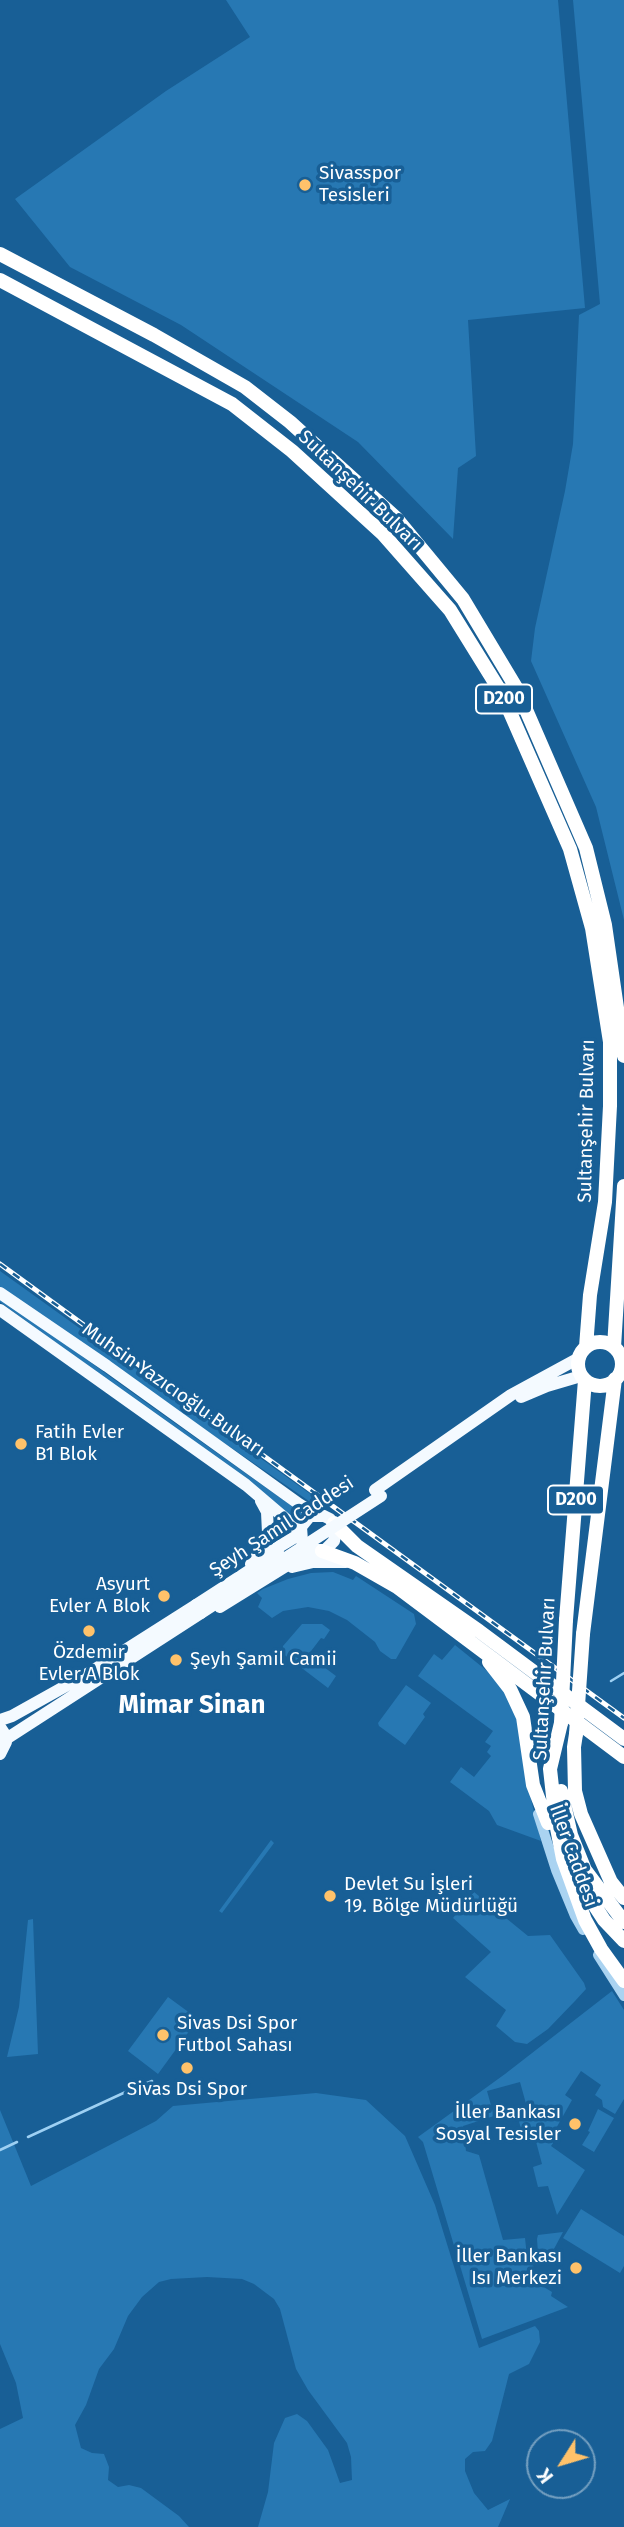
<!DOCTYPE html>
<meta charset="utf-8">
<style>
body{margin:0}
#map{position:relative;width:624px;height:2527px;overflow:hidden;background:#185f96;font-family:"Fira Sans",sans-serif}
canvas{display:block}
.north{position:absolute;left:526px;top:2429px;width:70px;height:70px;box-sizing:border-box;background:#185f96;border:2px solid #749fc0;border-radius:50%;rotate:233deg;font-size:19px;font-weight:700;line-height:28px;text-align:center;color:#fff}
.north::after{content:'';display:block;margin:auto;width:24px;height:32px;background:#ffc26a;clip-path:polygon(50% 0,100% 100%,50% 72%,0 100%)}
</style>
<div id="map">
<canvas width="624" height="2527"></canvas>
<div class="north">K</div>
</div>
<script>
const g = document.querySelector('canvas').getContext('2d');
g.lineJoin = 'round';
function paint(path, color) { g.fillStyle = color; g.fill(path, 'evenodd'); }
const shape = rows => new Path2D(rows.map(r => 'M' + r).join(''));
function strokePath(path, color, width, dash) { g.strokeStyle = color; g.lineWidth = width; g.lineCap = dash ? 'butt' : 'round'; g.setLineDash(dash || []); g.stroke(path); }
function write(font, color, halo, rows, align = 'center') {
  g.font = font + ' "Fira Sans",sans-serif'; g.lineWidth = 7; g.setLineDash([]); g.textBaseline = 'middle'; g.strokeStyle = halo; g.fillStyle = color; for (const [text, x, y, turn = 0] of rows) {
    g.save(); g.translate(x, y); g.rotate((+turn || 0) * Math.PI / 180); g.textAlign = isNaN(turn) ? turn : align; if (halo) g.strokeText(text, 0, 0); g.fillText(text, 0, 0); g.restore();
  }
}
paint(shape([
 [226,0,558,0,585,308,468,320,476,456,458,468,453,539,358,442,181,325,70,267,15,199,166,91,250,37],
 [573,0,624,0,624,920,596,807,531,661,535,628,565,491,573,444,579,315,600,304],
 [0,1271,327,1506,322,1510,0,1289],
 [0,1297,148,1404,303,1514,293,1523,150,1411,0,1302],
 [333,1572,353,1580,356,1576,414,1614,416,1624,396,1659,391,1659,380,1651,375,1642,347,1620,329,1611,308,1607,283,1611,272,1618,258,1607,262,1598,257,1593,263,1589,288,1579,311,1573],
 [302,1624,322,1624,330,1630,324,1639,321,1638,308,1655,336,1676,328,1688,282,1653,283,1646],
 [455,1645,502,1683,517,1717,525,1774,541,1841,497,1825,489,1811,450,1782,461,1767,474,1777,491,1756,487,1752,491,1746,485,1742,493,1731,418,1676,434,1654,442,1660],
 [406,1685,431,1703,423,1714,425,1717,405,1745,379,1726,378,1723],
 [271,1840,274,1843,222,1913,219,1911],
 [474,1892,528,1936,550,1935,584,1983,586,1989,575,2001,548,2029,527,2044,515,2042,496,2026,506,2010,465,1977,491,1952,453,1918],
 [33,1919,38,2054,7,2057,19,2007,28,1920],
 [612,1991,624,2010,624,2099,615,2114,603,2107,602,2100,595,2095,601,2085,581,2071,565,2095,572,2100,554,2132,558,2136,551,2146,585,2170,557,2215,548,2186,538,2187,533,2167,542,2164,534,2134,523,2136,517,2114,528,2111,520,2082,487,2091,494,2116,463,2126,466,2151,479,2155,503,2240,525,2238,527,2257,535,2269,529,2278,552,2292,551,2296,568,2307,482,2339,423,2142,418,2137,505,2074],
 [168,1997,198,2019,158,2074,128,2051],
 [316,2093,366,2100,405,2136,435,2205,479,2348,535,2326,539,2331,540,2342,529,2364,509,2374,492,2441,485,2451,473,2452,465,2459,465,2471,474,2493,488,2510,510,2499,498,2527,258,2527,268,2492,274,2443,285,2418,297,2414,307,2421,328,2450,340,2483,352,2480,351,2457,347,2443,308,2390,296,2369,280,2309,274,2299,254,2284,242,2279,207,2277,171,2279,159,2282,142,2297,128,2316,114,2349,99,2369,86,2405,75,2425,81,2448,92,2453,104,2454,109,2467,108,2480,118,2487,129,2485,141,2488,179,2516,189,2527,0,2527,0,2429,23,2418,16,2383,0,2344,0,2110,31,2186,156,2121,173,2106],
 [598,2109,614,2118,594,2152,582,2145,590,2132,588,2131],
 [581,2209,624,2236,624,2266,620,2273,563,2238],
 [563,2232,547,2262,538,2253,537,2239,538,2235]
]), '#2778b3');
strokePath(shape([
 [611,1681,624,1673],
 [142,2085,152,2081],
 [28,2137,130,2090],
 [0,2150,17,2142]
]), '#9dd0f3', 2.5);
strokePath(shape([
 [619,1373,624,1371],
 [538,1814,556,1870,575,1916,583,1930],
 [598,1955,624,1996]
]), '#aad3f1', 10);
strokePath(shape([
 [0,1293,107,1366,299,1504,307,1509,324,1516,330,1519,336,1529,334,1541,325,1550,312,1550,302,1541,301,1527,310,1516,324,1516],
 [0,1310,246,1485,300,1531],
 [521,1397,547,1386,581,1376],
 [375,1490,511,1395,579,1358],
 [267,1554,300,1534],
 [251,1564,264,1546,268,1533,267,1512,261,1501],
 [292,1567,313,1562,346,1562],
 [220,1607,312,1550],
 [0,1720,12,1716,89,1673,196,1605],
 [0,1727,4,1733,6,1742,0,1754],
 [6,1739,201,1613]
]), '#f4faff', 12);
strokePath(shape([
 [0,254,154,335,245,387,290,422,396,518,463,599,517,689,586,848,605,925,624,1056],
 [0,280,232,404,292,451,383,534,450,610,502,694,570,849,592,928,610,1042,610,1106,605,1202,590,1295,586,1347],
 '578 1364a22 22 0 1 1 44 0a22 22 0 1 1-44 0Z',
 [614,1347,624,1186],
 [334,1523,357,1546,479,1631,624,1739],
 [322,1551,355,1563,397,1587,624,1757],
 [566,1620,585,1380],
 [583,1634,615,1379],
 [489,1662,510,1689,523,1717,533,1785,548,1823],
 [561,1723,550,1769,556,1823,563,1859,585,1920,601,1949,624,1981],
 [576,1734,574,1747,575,1791,581,1814,611,1882,624,1898],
 [561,1791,571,1835,585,1870,624,1922],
 [582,1886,604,1920,624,1941]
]), '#fff', 14);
const rail = shape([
 [0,1264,624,1718]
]);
strokePath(rail, '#fff', 5);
strokePath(rail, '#185f96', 2.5, [8]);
strokePath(shape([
 [196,1605,278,1552],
 [201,1613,381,1496]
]), '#f4faff', 12);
strokePath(shape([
 [561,1723,566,1620],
 [576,1734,583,1634]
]), '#fff', 14);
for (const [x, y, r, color] of [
 [305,185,7,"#ffc26a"],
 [21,1444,7,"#ffc26a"],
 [164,1596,7,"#ffc26a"],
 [89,1631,7,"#ffc26a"],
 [176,1660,7,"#ffc26a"],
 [330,1896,7,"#ffc26a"],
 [163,2035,7,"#ffc26a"],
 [187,2068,7,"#ffc26a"],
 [575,2124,7,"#ffc26a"],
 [576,2268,7,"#ffc26a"]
]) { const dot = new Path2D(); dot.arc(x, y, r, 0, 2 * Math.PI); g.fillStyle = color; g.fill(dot); strokePath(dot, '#185f96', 2.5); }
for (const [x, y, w] of [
 [504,699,56],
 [576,1500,56]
]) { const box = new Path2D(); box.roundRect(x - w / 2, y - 14.5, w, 29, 5); g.fillStyle = '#185f96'; g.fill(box); strokePath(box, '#fff', 2); }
write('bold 18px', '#fff', null, [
 ["D200",504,699],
 ["D200",576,1500]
]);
write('19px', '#fff', '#185f96', [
 ["Sivasspor",319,174],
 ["Tesisleri",319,196],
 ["Fatih Evler",35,1433],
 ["B1 Blok",35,1455],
 ["Asyurt",150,1585,"right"],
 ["Evler A Blok",150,1607,"right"],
 ["Özdemir",89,1653,"center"],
 ["Evler A Blok",89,1675,"center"],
 ["Şeyh Şamil Camii",190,1660],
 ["Devlet Su İşleri",344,1885],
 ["19. Bölge Müdürlüğü",344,1907],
 ["Sivas Dsi Spor",177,2024],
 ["Futbol Sahası",177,2046],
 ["Sivas Dsi Spor",187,2090,"center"],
 ["İller Bankası",561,2113,"right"],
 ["Sosyal Tesisler",561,2135,"right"],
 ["İller Bankası",562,2257,"right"],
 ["Isı Merkezi",562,2279,"right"]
], 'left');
write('19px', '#fff', '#185f96', [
 ["Sultanşehir Bulvarı",360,491,44],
 ["Sultanşehir Bulvarı",587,1121,-89],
 ["Muhsin Yazıcıoğlu Bulvarı",173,1390,35],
 ["Şeyh Şamil Caddesi",282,1527,-33],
 ["Sultanşehir Bulvarı",545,1679,-87],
 ["İller Caddesi",573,1856,70]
]);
write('bold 26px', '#fff', '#185f96', [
 ["Mimar Sinan",192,1706]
]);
</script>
